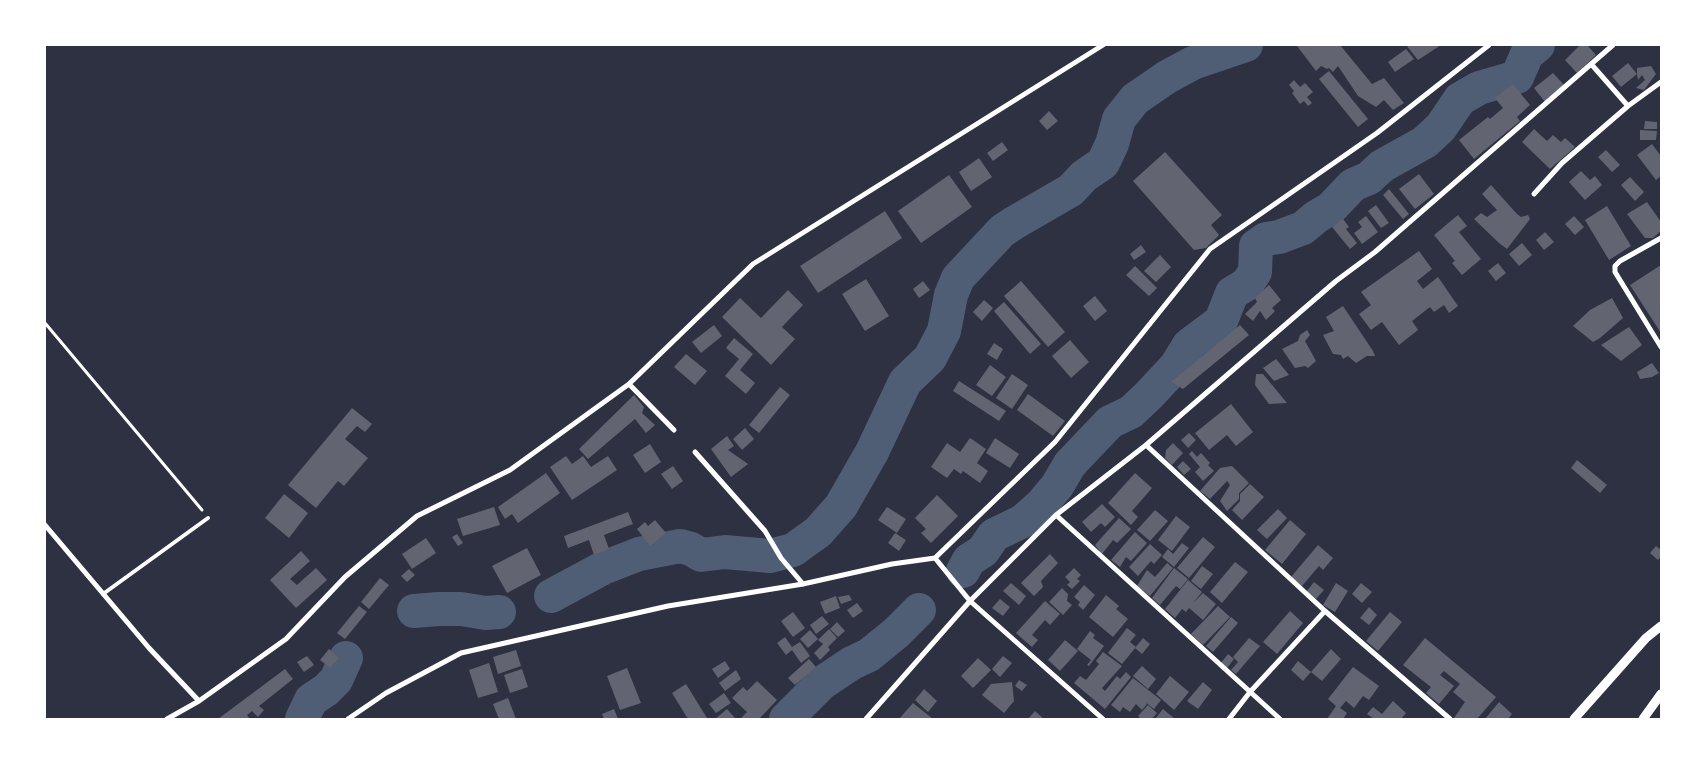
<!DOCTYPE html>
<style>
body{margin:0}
#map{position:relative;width:1706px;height:764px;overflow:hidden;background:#2d3142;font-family:"Asap Condensed",sans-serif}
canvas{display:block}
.frame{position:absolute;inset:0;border:46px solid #fff;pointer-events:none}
</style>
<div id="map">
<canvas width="1706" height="764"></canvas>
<div class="frame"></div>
</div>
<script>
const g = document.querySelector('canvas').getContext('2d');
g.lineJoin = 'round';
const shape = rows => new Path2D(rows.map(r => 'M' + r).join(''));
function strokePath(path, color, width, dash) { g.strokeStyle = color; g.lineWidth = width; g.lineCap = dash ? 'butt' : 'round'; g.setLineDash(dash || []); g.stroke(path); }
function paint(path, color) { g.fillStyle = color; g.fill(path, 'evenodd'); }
strokePath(shape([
 [963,571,969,560,983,551,994,535,1023,521,1041,505,1057,486,1070,464,1110,422,1131,412,1149,395,1176,366,1189,345,1221,321,1232,293,1247,284,1255,272,1256,246,1266,239,1279,237,1303,228,1316,217,1331,208,1353,185,1369,178,1382,166,1425,142,1441,127,1460,99,1479,88,1517,77,1527,54,1538,45],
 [551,596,603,568,639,554,680,546,691,549,701,555,725,552,770,556,793,550,818,532,841,506,872,452,905,382,930,358,944,331,951,295,958,278,1002,231,1014,223,1071,190,1084,176,1103,163,1112,144,1119,119,1135,99,1167,77,1193,63,1246,45],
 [414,611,439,609,461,609,486,613,499,612],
 [302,719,311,700,326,690,336,680,346,658],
 [786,719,822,683,852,663,869,655,896,633,919,610]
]), '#4f5d75', 34);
paint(shape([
 [1298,45,1340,45,1372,84,1384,78,1404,103,1393,110,1384,100,1376,107,1358,96,1338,66,1333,72,1329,68,1327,69,1321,66,1316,71,1297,46],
 [1406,45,1441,45,1418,60],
 [1580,45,1587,45,1596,55,1577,73,1565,60],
 [1406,49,1414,59,1395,72,1388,62],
 [1628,63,1637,74,1637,68,1651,66,1656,74,1644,90,1636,88,1645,80,1642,75,1638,80,1637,74,1621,87,1612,76],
 [1329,71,1368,119,1358,127,1319,79],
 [1553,73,1565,86,1545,102,1534,88],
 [1294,80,1300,87,1305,83,1313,92,1307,97,1312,103,1308,106,1304,101,1300,104,1292,93,1294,91,1289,85],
 [1513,84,1530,105,1517,117,1520,121,1474,159,1459,140,1488,117,1490,119,1503,108,1495,98],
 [1049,111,1058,121,1047,130,1039,121],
 [1645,121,1657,122,1657,129,1644,129],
 [1534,129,1547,141,1553,135,1561,142,1565,138,1575,147,1550,169,1522,142],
 [1640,130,1657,131,1656,140,1640,140],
 [1002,142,1008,150,993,161,987,153],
 [1652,144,1661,156,1661,176,1656,180,1637,155],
 [1606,150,1620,165,1612,172,1598,157],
 [1165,152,1222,215,1211,225,1219,235,1206,248,1194,250,1133,181],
 [979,158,992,177,971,191,959,172],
 [1581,171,1590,180,1595,176,1602,185,1585,200,1569,182],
 [1419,174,1434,194,1415,209,1399,189],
 [949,175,972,207,921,243,898,211],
 [1630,177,1644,192,1635,201,1621,185],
 [1491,185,1517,214,1521,217,1528,215,1530,219,1507,249,1499,243,1474,219,1481,213,1487,217,1497,210,1482,194],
 [1389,189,1409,214,1403,219,1383,195],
 [1647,202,1661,222,1660,226,1661,231,1653,238,1645,238,1627,214],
 [1376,205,1389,223,1381,228,1368,211],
 [1607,206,1631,246,1609,260,1585,220],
 [885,211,902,238,818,293,800,266],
 [1458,215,1467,226,1459,232,1481,259,1462,275,1452,263,1455,261,1434,235],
 [1366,216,1378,232,1362,244,1354,233,1362,227,1358,222],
 [1574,216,1584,227,1575,235,1565,224],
 [1343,219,1349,227,1346,229,1357,243,1350,249,1332,227],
 [1545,232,1554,242,1544,250,1536,240],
 [1522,243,1532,255,1519,266,1509,254],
 [1141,245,1146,252,1134,260,1130,254],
 [1419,251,1432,269,1417,281,1423,289,1438,277,1458,306,1449,313,1444,305,1434,312,1430,307,1412,321,1418,330,1399,345,1382,322,1371,330,1359,314,1371,305,1361,292],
 [1160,255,1171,267,1156,282,1144,271],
 [1498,263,1506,273,1496,281,1488,271],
 [1661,265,1661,333,1630,285],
 [1135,266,1157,288,1149,296,1126,275],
 [866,279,889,316,865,331,842,294],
 [923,281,930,290,919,298,913,289],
 [1021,281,1065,332,1048,347,1004,296],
 [1269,285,1281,300,1272,308,1275,311,1266,320,1260,311,1253,321,1245,314,1257,302,1255,298],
 [788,290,803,305,782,327,795,339,771,365,722,317,740,298,761,318],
 [1095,296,1107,311,1095,321,1083,306],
 [1612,298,1623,318,1600,338,1593,342,1573,326,1590,310],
 [984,300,993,308,982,321,973,312],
 [1004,302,1041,344,1030,354,994,311],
 [1343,306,1373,351,1375,356,1367,356,1356,363,1348,356,1343,359,1341,355,1333,354,1323,335,1334,331,1326,317],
 [714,325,722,336,701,353,692,342],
 [1240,325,1249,335,1183,389,1171,382],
 [1629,327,1642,345,1621,361,1601,345],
 [1307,330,1310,335,1305,341,1316,361,1308,368,1305,366,1295,368,1282,349,1298,341,1300,335],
 [734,338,753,354,740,370,755,383,746,394,725,376,739,359,726,348],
 [1070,340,1089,362,1071,378,1052,356],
 [994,343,1003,349,997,360,987,354],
 [686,354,707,371,695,385,674,367],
 [1276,359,1289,375,1274,381,1263,368],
 [1652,363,1659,373,1652,377,1640,379,1637,372],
 [990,365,1006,377,992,396,976,385],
 [1012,374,1028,385,1012,409,996,398],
 [1256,374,1263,374,1287,403,1269,404,1255,385],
 [959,381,1006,411,999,421,953,391],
 [780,387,790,395,759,433,749,425],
 [1028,394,1065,421,1053,436,1017,410],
 [634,395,644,407,642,413,655,425,646,433,635,419,588,459,579,449],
 [1231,404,1253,432,1236,446,1227,435,1209,450,1195,433],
 [352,408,372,424,365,432,357,426,345,439,368,458,344,486,338,481,316,508,288,485],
 [745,428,754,439,742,450,733,439],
 [1189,433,1196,440,1188,448,1181,440],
 [727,436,734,446,728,450,748,464,731,477,711,449],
 [970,438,986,449,977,463,988,471,980,483,963,471,961,474,954,469,947,478,931,467,947,443,960,452],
 [995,438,1019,454,1010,468,986,453],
 [1173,443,1183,453,1172,465,1165,458,1166,450],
 [650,444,661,462,645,473,633,455],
 [1192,451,1197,457,1201,453,1210,463,1208,465,1214,471,1203,481,1195,472,1200,467,1189,454],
 [566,456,572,464,583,456,591,467,608,456,617,470,572,500,550,467],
 [1577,460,1607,485,1600,493,1571,468],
 [1183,461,1191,469,1184,475,1177,467],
 [673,466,683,481,672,489,661,474],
 [1232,466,1249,483,1239,493,1239,499,1227,511,1220,501,1230,485,1227,481,1210,499,1200,491,1220,468],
 [546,473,560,493,518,523,512,514,505,519,498,507],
 [1135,473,1152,488,1132,511,1138,517,1131,525,1108,503],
 [1250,484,1264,497,1242,520,1232,510,1240,501,1240,494],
 [284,494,308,513,289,538,265,518],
 [937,495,958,516,931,543,921,533,926,529,915,518],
 [1102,504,1115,517,1105,527,1101,523,1091,532,1082,522],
 [494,507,500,525,463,536,457,519],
 [887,507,906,519,897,533,878,520],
 [1278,509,1287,518,1267,539,1257,530],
 [1155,510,1168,521,1150,541,1137,530],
 [628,512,633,524,604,535,609,549,594,555,589,540,568,548,564,536],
 [1176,516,1190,527,1172,551,1158,540],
 [1119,518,1131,529,1117,543,1113,540,1102,554,1095,545],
 [655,520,666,533,650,546,637,529,645,522,648,526],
 [1290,520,1306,534,1282,564,1265,550],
 [1135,532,1147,543,1131,561,1126,557,1120,567,1111,560],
 [895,533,906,540,899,551,888,543],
 [457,534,463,543,458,546,452,537],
 [1203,537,1215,547,1189,578,1177,568],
 [426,538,436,553,412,569,402,554],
 [1182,543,1189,548,1174,567,1162,557,1168,549,1173,554],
 [1150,544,1162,555,1154,564,1151,561,1138,576,1129,567],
 [1318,545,1333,558,1323,570,1319,566,1302,586,1291,577],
 [1656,546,1661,550,1661,557,1658,560,1650,553],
 [527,548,541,575,507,593,492,566],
 [301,551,310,561,290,579,297,585,316,568,327,580,296,608,270,580],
 [1050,554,1058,563,1041,581,1043,587,1034,596,1021,583],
 [1235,562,1248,572,1222,603,1210,592],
 [1167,563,1173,568,1150,596,1137,586,1147,570,1155,577],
 [1202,566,1213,574,1201,589,1191,581],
 [1074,568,1081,575,1077,579,1080,581,1072,589,1067,585,1070,582,1065,577],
 [1174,568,1188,579,1180,589,1176,586,1160,605,1152,598],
 [409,569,415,575,407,582,401,576],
 [380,578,389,585,369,609,361,602],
 [1188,580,1202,592,1193,603,1203,593,1216,604,1203,620,1189,608,1186,612,1182,609,1175,618,1165,609],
 [1314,582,1324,590,1316,599,1307,591],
 [1011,583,1026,596,1019,605,1003,591],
 [1336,583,1348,591,1335,612,1323,605],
 [1361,583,1372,592,1362,603,1352,594],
 [1084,585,1095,595,1083,610,1078,605,1080,602,1074,597],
 [1062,588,1068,594,1067,601,1072,605,1063,615,1049,602],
 [849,595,852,600,841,604,838,597],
 [1106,595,1119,606,1116,609,1128,619,1113,637,1089,617],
 [836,596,840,608,825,614,820,602],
 [1000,599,1010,607,1003,616,992,608],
 [1045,601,1060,614,1050,625,1045,620,1032,635,1038,640,1032,647,1016,633],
 [857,603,863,611,853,618,847,610],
 [359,606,367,612,345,639,337,633],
 [1218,606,1230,617,1203,645,1191,634],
 [1369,607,1377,615,1369,625,1360,618],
 [1290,611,1303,623,1277,654,1263,642],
 [793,612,805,628,793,637,781,621],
 [1390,612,1402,622,1378,651,1366,641],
 [822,616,829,624,816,634,810,625],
 [1231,617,1238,623,1213,652,1206,646],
 [837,622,845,631,838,637,830,629],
 [1127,628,1136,635,1130,642,1136,647,1122,664,1108,653],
 [829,629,837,638,828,647,830,650,820,660,814,653,823,644,818,640],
 [810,630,818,639,808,648,800,639],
 [1090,631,1095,635,1093,638,1104,646,1089,666,1087,665,1091,660,1077,649],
 [785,637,792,647,800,642,810,656,801,663,792,650,786,655,777,643],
 [1143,638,1150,644,1142,654,1135,648],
 [1249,638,1260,646,1236,674,1231,670,1238,662,1233,657],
 [1425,638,1496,697,1477,719,1454,718,1465,702,1453,692,1460,684,1444,671,1440,675,1454,686,1439,704,1426,693,1431,687,1403,665],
 [1065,640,1078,651,1060,671,1048,660],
 [329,649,339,658,330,668,320,660],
 [1331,649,1341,659,1322,681,1311,672],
 [516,650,521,666,498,674,493,657],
 [1103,652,1122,666,1102,688,1105,691,1117,676,1120,679,1126,672,1131,677,1105,709,1074,683,1080,676,1086,680,1099,664,1096,661],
 [1228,654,1234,659,1227,668,1221,663],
 [307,656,314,665,304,672,297,662],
 [1003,656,1012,663,1000,677,992,669],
 [978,658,991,670,973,688,961,676],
 [809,659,816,667,795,685,788,678],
 [725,661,730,669,718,678,712,669],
 [1298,661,1311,672,1303,681,1291,670],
 [489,663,498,692,478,698,469,670],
 [1142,666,1156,679,1148,689,1133,676],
 [1353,667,1379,686,1369,700,1363,696,1354,708,1346,701,1340,708,1347,713,1343,719,1327,719,1336,706,1328,699],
 [627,668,641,703,620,710,607,676],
 [285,669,293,679,259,706,264,710,258,717,252,711,247,715,250,719,218,719],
 [522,669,528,687,510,693,504,675],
 [736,670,741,679,725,691,719,683],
 [1170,676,1189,692,1174,710,1156,694],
 [1133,678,1161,700,1154,709,1145,702,1147,704,1142,710,1136,704,1130,712,1123,707,1120,712,1111,705],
 [1019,680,1027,685,1022,691,1015,686],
 [757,681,777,700,759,719,740,719,747,712,732,698,743,687,747,691],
 [1012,682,1014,701,1004,713,982,695,991,684],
 [1203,682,1212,690,1198,709,1187,701],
 [686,684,707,718,706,719,688,719,672,693],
 [924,689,937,701,928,712,915,700],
 [724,693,731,703,716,713,709,704],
 [508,698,516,719,499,719,493,704],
 [1393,701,1406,713,1401,719,1374,719,1367,714,1373,707,1382,714],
 [1499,702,1512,714,1508,719,1485,719],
 [913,703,933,719,899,719],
 [1148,705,1157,713,1152,719,1141,719,1138,716],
 [614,709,618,719,604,719,602,714],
 [727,709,736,719,715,719],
 [1163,709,1175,719,1155,719],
 [1035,711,1044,719,1028,719]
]), '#626471');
strokePath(shape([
 [45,323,202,510]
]), '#fff', 3);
strokePath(shape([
 [103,594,208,518]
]), '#fff', 4);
strokePath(shape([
 [1592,65,1628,106],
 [1534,194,1562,163,1628,106,1661,82],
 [1661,238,1620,261,1615,266,1615,272,1661,347],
 [629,384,674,430],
 [1146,445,1325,611,1450,719],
 [695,452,765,531,781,558,803,584],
 [1056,515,1280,719],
 [45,525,149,648,199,701],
 [935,558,1055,442,1210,249,1377,133,1489,45],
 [167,719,199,701,286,639,345,577,417,516,510,470,629,384,753,264,1103,45],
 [348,719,386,693,461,653,668,606,803,584,892,564,935,558,970,601,1103,719],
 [866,719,970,601,1056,515,1146,445,1336,281,1375,252,1613,45],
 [1229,719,1250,692,1325,611]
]), '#fff', 5);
strokePath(shape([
 [1574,719,1646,638,1661,626],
 [1643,719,1661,694]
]), '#fff', 9);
</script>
